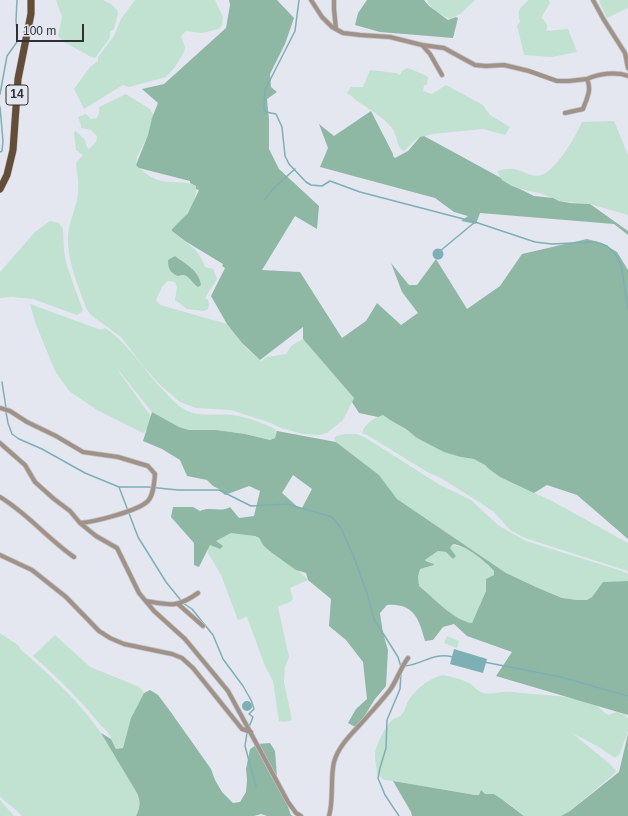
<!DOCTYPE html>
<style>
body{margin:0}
#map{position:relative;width:628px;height:816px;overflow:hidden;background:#e4e7f0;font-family:Helvetica,sans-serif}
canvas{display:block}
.scale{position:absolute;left:16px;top:24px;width:68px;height:18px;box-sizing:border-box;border:2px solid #2f3033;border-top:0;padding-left:5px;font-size:12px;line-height:14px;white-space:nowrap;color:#2f3033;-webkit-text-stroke:3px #e4e7f0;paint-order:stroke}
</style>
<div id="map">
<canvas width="628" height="816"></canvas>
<div class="scale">100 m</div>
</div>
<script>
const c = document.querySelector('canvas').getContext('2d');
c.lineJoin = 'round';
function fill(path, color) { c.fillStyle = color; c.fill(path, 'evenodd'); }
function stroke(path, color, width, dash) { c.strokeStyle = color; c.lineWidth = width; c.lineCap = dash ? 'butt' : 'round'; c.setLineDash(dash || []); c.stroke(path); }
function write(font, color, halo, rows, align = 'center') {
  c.font = font + ' Helvetica,sans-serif'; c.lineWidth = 3.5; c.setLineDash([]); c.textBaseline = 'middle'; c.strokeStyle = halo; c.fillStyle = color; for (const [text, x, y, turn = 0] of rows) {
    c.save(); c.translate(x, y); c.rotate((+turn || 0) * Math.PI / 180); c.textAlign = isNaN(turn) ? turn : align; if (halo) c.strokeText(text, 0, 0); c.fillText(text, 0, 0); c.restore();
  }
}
fill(new Path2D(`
 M56 0H103L111 4 117 10 118 14 114 29 110 32V35L109 39 95 58 91 57 64 42 58 36 62 17Z
 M135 0H215L223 17 222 25 219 29 202 33 186 31 181 36 185 47 184 52 175 67 166 77 129 87 123 85 84 109 74 89 90 67 98 61V57L114 36 121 19Z
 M427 0H475L460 14 450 19C442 15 429 9 427 0Z
 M529 0H549L550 3 541 18C546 22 549 25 546 31L568 29 577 52 552 57 524 55 518 29 517 26 520 22C517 9 519 9 529 0Z
 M600 0H628V8L607 18 599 1Z
 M407 68C411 69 423 74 428 77L427 85H424L423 91 432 94 446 85 483 105 490 115 510 127 505 135 483 129 432 134 418 138 412 143 404 151C396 148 398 135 392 128 382 116 369 109 357 101 354 99 351 95 347 93L351 87H363L370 70 396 73 400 75 402 71Z
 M126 94 150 109 153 115 148 135 137 157 136 165C143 171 149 177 158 180 170 184 184 180 196 186 197 205 185 217 172 229V231C185 243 200 249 205 267L213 269 217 279 205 298 208 300 209 305 208 309 204 311 187 309 175 300 177 287 175 282 168 281 162 287 156 300 160 305 227 324 246 348 261 361 267 357 286 354 292 345 303 339 354 398 343 420 327 433 319 435 303 434 281 428 271 423 231 410 196 408 180 402 160 385 144 367 121 337 95 318 90 314 86 308C78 285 67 261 68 236 69 224 74 212 77 200 80 189 77 174 76 163L83 155 76 150 74 132 76 131 85 140 87 147 89 149 96 142 97 136 91 130 81 128V125L78 117 86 114 91 119 97 118 99 113V107ZM175 256 181 261 198 287 188 276 182 275Z
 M614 121 628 155V215L590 204 559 201 540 193 529 191 512 186 502 180 497 171C502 170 508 168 513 169 521 170 528 175 536 176 553 177 576 136 582 122Z
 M50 221 59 223 63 229 64 252 67 266 83 311 77 315 33 299 12 297 0 298V272L35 232Z
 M30 304 101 330 105 328C129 344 144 370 163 390 170 397 176 405 184 409 199 418 216 413 232 415 247 417 260 422 273 428L277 431 275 438 270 440 245 434 216 430H189L179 427 152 412 119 371V372L155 422 143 433 97 410 69 391 55 371 35 322Z
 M383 415 390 420 406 429 417 438 461 457 474 459 481 462 500 477 552 501 628 543V571L525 538 510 530 494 512 476 500 439 477 429 473 367 435 362 433C364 424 375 417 383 415Z
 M346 434H357L366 438 440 485 471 500 499 526 526 541 622 571 628 574V581L603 582 592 597 587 600H577L562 598 538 588 506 573 397 499 379 475 336 442 334 438 336 436Z
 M231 533C239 534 249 534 256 537 261 539 266 548 271 552 283 562 298 568 308 580L290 588 293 599C288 605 284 603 278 607L289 657 285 667 284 682 292 720 285 722 279 721 273 681 265 666 247 617 238 620 221 575 208 553V547L210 545 221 549 216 541Z
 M452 545C466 545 485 561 494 571V575L486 579V591L472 623C454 621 433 597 419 586L418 577 420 569 434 565V564L425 560 438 551 446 552 453 558 456 556 450 548Z
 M0 633 19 646 20 649C49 674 79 701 101 733 114 752 125 773 137 793 141 802 140 808 136 816H22L16 810 0 797Z
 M55 635 90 667 137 686 141 689 144 693 131 718 123 748 116 749 109 734 104 728 102 727C82 701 58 678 33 656Z
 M447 636 459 641 457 648 444 643Z
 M443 675C452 677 461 679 469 683 475 686 477 692 484 693 494 695 502 691 512 692 535 695 573 695 594 704 599 707 603 712 608 715L617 712 625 715 628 719V732L619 755 615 758 599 747 572 733 611 765 616 771 614 774 570 811 561 816H524L511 805 494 794H485L481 791 479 795H475L393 781 384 780 377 774C377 768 375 762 375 756 375 746 385 727 392 720 395 717 400 718 402 714 405 711 406 706 407 703 414 690 429 678 443 675Z
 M0 800 14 816H0Z`), '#c1e1d1');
fill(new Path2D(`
 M229 0H277L294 18 285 44 270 74 271 87 277 92 267 99 269 120V149L279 169 319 206 317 229 295 216 262 270 300 272 342 338 366 321 377 303 401 325 418 313 402 292 391 263 409 285H417L436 259 467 309 500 286 522 254 587 239 602 243 617 252 628 270V539L577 495 547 485 534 493 500 477 489 469 485 465 474 459 461 457 444 452 417 438 406 429 390 420 383 415 378 417 359 413 352 402 354 398 303 339V327L260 360 242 343 227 324 211 296 225 268 222 266 223 264 185 241 172 231V229L188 213 199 190 196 189V186L190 183V181L139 168 136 165 148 135 152 118 158 103 142 89 164 84 226 28 230 5Z
 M367 0H424L429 6 448 20 456 17 458 18 453 38 380 32 355 25 358 13Z
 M371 111 393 154V156L395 158 408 151 420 137 424 136 501 178 502 180 512 186 520 189 534 196 553 198 559 201 570 203 590 204 628 231V235L614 224 480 213 476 224 461 221 468 216 454 212 435 198 320 167 328 148 319 124 334 136Z
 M175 256C185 264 199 270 201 285L198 287C190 282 189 272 178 276 170 273 168 268 168 260Z
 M152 412 179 427 189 430H216L245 434 270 440 275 438 277 431 336 442 379 475 397 499 506 573 538 588 562 598 577 600H587L592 597 603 582 628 581V715L496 676 512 652 467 636 454 624 443 627 433 640 425 641C419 619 414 603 387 605L380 613 383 633 388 650 386 686 375 699 357 728 348 723 356 709 367 699 363 662 346 640 329 626 331 599 308 580 306 573 296 570 272 553 264 546 259 538 255 536 231 533 216 541 223 546 220 549 210 545 199 567 194 565V543L171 517 173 507H193L200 511C210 506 221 513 230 507L239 518 254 516 260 491 249 486 225 495 219 489 213 486 207 480 187 476 180 460 162 449 143 441ZM293 475 312 489 302 508H299L282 493ZM454 544C468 547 485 561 494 571V575L486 579V591L472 623C454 621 433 597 419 586L418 577 420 569 434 565V564L426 561 425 560 438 551 446 552 453 559 456 556 450 548 452 545Z
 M150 690 158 695 170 711 211 769 215 780 222 792 233 803 240 802 246 792 247 780 246 769 250 749 258 744 270 743 275 751 277 777 291 815 293 816H267L261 814 254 816H136C140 808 141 802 137 793L101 733 111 739 116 749 123 748 131 718 144 693Z
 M628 734V816H561L570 811 619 772Z
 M393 781 475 795H479L481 790 485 794H494L503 800 524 816H412L411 812Z`), '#8eb7a4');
fill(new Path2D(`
 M432.5 254a5.5 5.5 0 1 1 11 0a5.5 5.5 0 1 1-11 0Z
 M454 649 487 659 483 673 450 664Z
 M242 706a5 5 0 1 1 10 0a5 5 0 1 1-10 0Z`), '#7eafb5');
stroke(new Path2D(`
 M299 0 295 31 265 90 264 109 266 112 276 114 282 127 285 156 289 164 306 182 311 185 322 186 330 181 360 192 475 222 535 242 552 244 595 242 607 246 615 254 621 264 628 309
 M0 94 7 56 17 42V30L16 21 17 0
 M0 107 3 141 2 151 0 152
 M264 200 276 186 295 169
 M440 251 475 222
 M2 382 6 408
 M6 412 8 423 12 434 19 439 42 449 85 473 119 487H148L178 490H219L251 506 287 504 332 517 341 528 353 555 367 593 374 619 398 657 401 667
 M119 487 138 537 166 582 183 603 192 609 213 635 223 659 243 686 251 700 254 709 249 714 253 717 249 727
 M484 662 561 677 628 696
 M405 666C424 664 432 652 453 657
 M247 733 245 746 256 787
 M399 816 385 795 378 778 380 768 386 748 387 720 400 689 401 673`), '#7eafb5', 1.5);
const minor = new Path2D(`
 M311 0 322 17 332 27 343 33 360 35 390 37 422 45 444 48 475 65 486 66 504 65 529 71 557 81H569L587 79C592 90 587 98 583 109L565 113
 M334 0V9L336 29
 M593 0 604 20 625 53 628 68
 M422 45 430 54 442 75
 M587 79C598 74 616 71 628 76
 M0 408 10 411 27 422 56 436 83 452 118 457 148 466 155 474C154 483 154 494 148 501 138 511 94 522 80 523
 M0 443 25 465 35 482 54 499 70 511 80 523 96 536 117 548 139 593 154 611 185 639 228 691 288 802 296 813 301 816
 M0 497C27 513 48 539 74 557
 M0 555 32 570 66 597 99 631 110 638 124 644 172 654 182 658 193 668 242 729 251 732
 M146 601C170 605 177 608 198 593
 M178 604 203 626
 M329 816C334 799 330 779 334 762 339 744 355 731 366 718 374 709 383 699 390 690 397 680 401 667 408 658`);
const primary = new Path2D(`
 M0 189 7 175 13 150 18 79 31 14V0`);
stroke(minor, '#c0c2ca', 5.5);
stroke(primary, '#c0c2ca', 8);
stroke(minor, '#a09286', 4);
stroke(primary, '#644d38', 7);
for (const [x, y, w] of [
 [17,95,22]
]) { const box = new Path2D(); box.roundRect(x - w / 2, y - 10, w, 20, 3); c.fillStyle = '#e4e7f0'; c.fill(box); stroke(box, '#2f3033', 1); }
write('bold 12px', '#2f3033', null, [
 ["14",17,95]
]);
</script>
